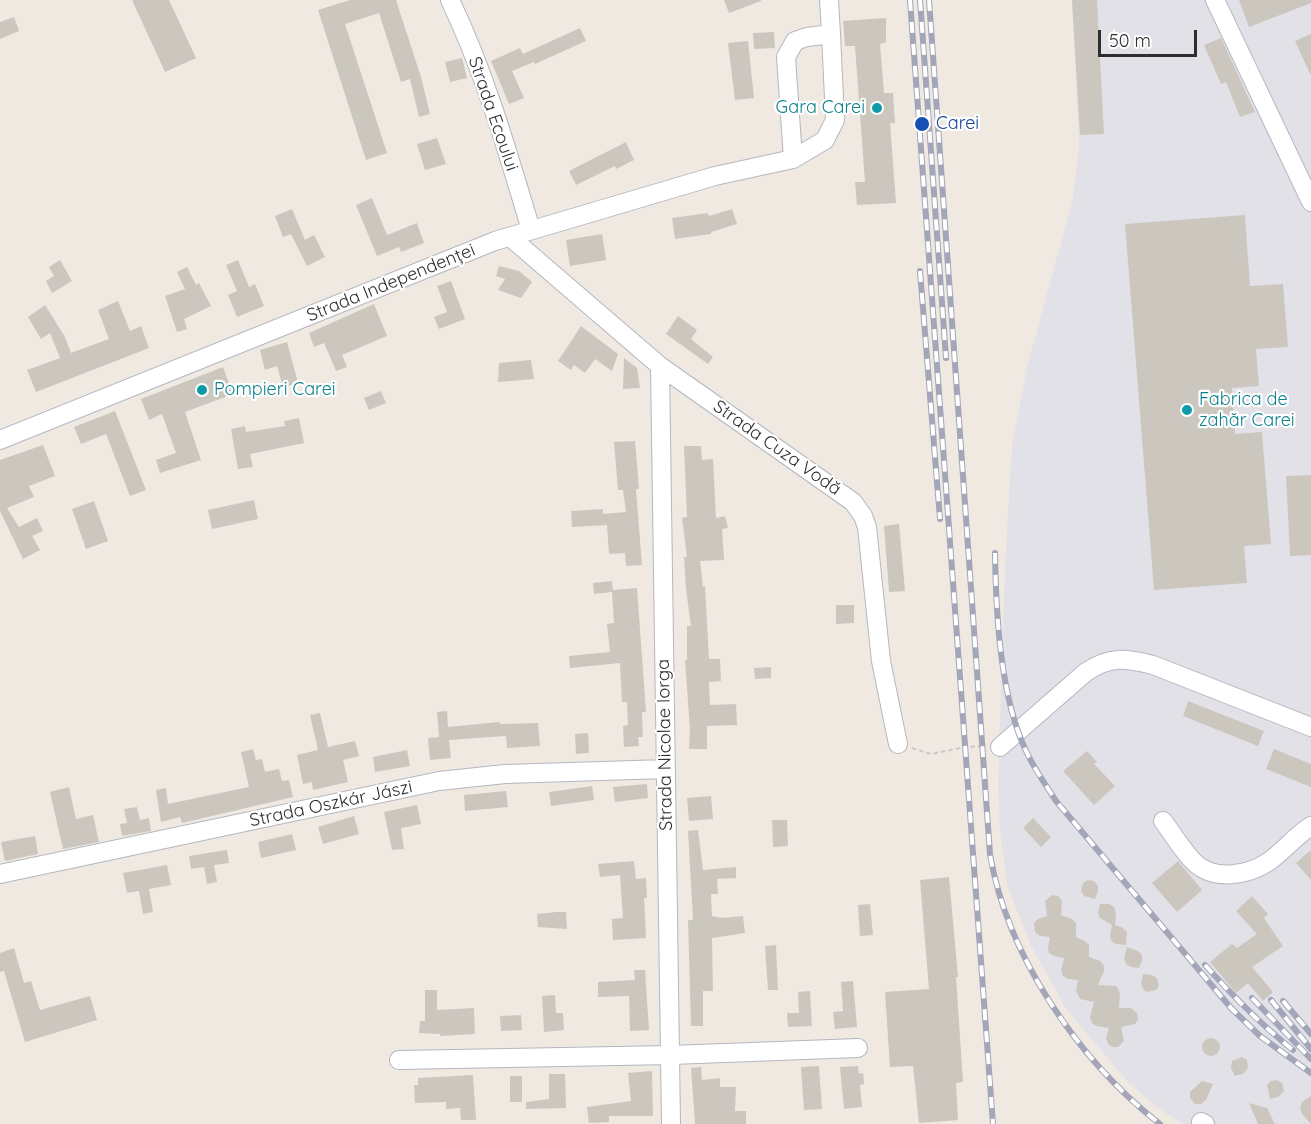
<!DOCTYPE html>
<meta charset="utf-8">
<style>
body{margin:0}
#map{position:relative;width:1311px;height:1124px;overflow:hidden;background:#efe9e1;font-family:Quicksand,sans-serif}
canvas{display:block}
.scale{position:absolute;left:1098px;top:30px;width:99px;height:27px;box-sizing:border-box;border:3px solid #2e2e2e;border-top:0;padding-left:8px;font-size:18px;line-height:21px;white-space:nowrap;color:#2e2e2e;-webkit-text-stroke:4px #fff;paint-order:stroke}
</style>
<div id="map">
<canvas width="1311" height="1124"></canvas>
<div class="scale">50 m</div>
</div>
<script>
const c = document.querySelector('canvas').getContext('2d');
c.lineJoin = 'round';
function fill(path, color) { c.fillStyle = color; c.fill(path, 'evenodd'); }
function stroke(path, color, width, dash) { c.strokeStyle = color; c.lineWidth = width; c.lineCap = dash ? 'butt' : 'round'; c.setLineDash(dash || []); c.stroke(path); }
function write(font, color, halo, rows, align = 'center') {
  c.font = font + ' Quicksand,sans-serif'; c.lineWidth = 4.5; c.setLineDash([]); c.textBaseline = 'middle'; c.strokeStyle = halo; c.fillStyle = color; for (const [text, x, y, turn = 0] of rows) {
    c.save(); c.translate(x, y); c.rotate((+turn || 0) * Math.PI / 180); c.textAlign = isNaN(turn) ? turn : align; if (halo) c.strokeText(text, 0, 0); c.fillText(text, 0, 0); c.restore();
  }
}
fill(new Path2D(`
 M1072 0H1311V1124H1183L1158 1108 1128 1082 1067 1010 1031 946 1007 885 1000 832 998 783 1005 568 1012 445 1027 367 1073 199 1079 146Z`), '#e3e1e8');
fill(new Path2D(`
 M132 0H169L196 58 165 72Z
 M350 0H396L421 77 430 114 419 117 410 79 401 82 379 13 345 24 387 153 366 160 318 10Z
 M724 0H761V1L729 13Z
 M1072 0H1097L1104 134 1080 135Z
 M1239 0H1311V3L1249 27Z
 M14 17 19 31 0 39V22Z
 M886 18V42L880 44 884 93H893L895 123H890L896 203 857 205 855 182H865L855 46H845L843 21Z
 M580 28 586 41 535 64 534 62 512 71 524 98 509 104 491 61 520 48 523 54Z
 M774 32 775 48 754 49 753 33Z
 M1311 34V76L1295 41Z
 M1221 38 1255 112 1240 117 1226 82 1221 84 1204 45Z
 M748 41 754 98 735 100 728 43Z
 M462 58 467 78 450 82 445 62Z
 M437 138 446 164 425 170 417 144Z
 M626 142 634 160 616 169 615 166 576 185 569 171Z
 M372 198 387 235 417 223 424 243 401 252 399 247 377 256 356 205Z
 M292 209 305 240 314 235 325 257 307 266 291 234 283 237 275 216Z
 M732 209 737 224 711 232V234L675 239 672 218 708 213 709 216Z
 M1245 215 1250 286 1283 284 1288 347 1256 349 1259 386 1232 388 1235 434 1262 432 1271 544 1244 546 1247 583 1154 590 1125 224Z
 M602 234 606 260 570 266 566 240Z
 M60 260 72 281 52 293 46 281 54 276 49 267Z
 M238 260 249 287 255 284 264 306 237 317 228 295 237 291 226 265Z
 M499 266 519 271 532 282 521 298 498 290 505 279 496 276Z
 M187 267 196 285 199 283 211 306 184 319 187 329 177 332 165 296 185 289 177 272Z
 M451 281 465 319 439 329 434 317 447 312 437 286Z
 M118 301 130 331 141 326 149 348 36 392 27 370 60 358 50 333 41 339 28 317 45 305 65 337 71 353 109 339 98 310Z
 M374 304 387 336 342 355 347 367 336 371 324 343 314 347 309 333Z
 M678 316 697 330 691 339 713 357 708 364 666 334Z
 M581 326 618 354 612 371 595 359 585 373 574 365 571 370 558 361Z
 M287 342 298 383 283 387 277 366 265 370 260 350Z
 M624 358 637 368 640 388 623 389Z
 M531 360 534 379 498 382 499 363Z
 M223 367 233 394 185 412 201 460 160 473 156 460 176 453 162 414 149 420 141 399Z
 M381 391 386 403 369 410 364 398Z
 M115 411 146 490 130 496 106 434 81 444 74 427Z
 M299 418 304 443 250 454 253 467 238 469 231 429 245 426 246 432 285 426 284 421Z
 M635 441 639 489H636L642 565 626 566 625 553 609 554 607 525 572 527 571 511 603 509V514L626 512 623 490H618L614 442Z
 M43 445 55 476 29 486 34 497 7 508 19 527 37 518 43 531 32 536 40 550 23 559 0 511 7 508 0 511V460Z
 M684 446H701L702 460 713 459 716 518 725 516 728 528 722 529 724 560 700 561 703 587 705 586 709 659H720L721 681 709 682 710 705 736 704 737 725 707 726V749H689L690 729 685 660H687V626H691L686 589 684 557H687L682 518 687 517Z
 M1311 475V555L1290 556 1286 476Z
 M254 500 258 519 212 529 208 510Z
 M94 501 108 541 86 549 72 509Z
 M899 524 905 591 889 592 884 526Z
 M612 581 613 590 637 588 646 712H642L643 737H638L639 746 624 747 623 726 628 725 627 702H622L620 663 570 668 569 656 610 652 607 624 614 623 612 592 594 594 593 583Z
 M836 605H854V623L836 624Z
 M771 667V678L755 679 754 668Z
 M1188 701 1264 731 1258 746 1183 716Z
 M447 711 448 727 500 722V724L538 723 540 746 507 748 506 736 449 740 451 758 430 760 428 738 439 737 437 712Z
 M320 713 328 747 355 741 359 756 343 760 348 782 313 790 312 782 303 784 297 755 318 750 310 715Z
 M588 733 589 753 576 754 575 734Z
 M253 749 256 760 262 759 265 772 279 769 282 781 289 780 293 797 182 823 180 817 161 822 156 790 166 788 168 804 249 787 241 752Z
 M1274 749 1311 764V787L1266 769Z
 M407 750 410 766 375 772 373 757Z
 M1087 751 1097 762 1094 764 1115 786 1094 805 1063 771Z
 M647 784 648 798 615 802 613 787Z
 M592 786 594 800 551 806 549 792Z
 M69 787 76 819 93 815 99 842 63 849 50 792Z
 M506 791 508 807 465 811 464 795Z
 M711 796 713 819 689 821 687 798Z
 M417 805 421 824 401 828 404 849 392 850 384 812Z
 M137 807 140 820 149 818 151 831 122 836 120 824 127 823 124 809Z
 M354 816 359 834 323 844 318 827Z
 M1033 818 1051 837 1041 847 1023 828Z
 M772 820H787L788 846 773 847Z
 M698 830 703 870 736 867V878L717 879 718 894H711L712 916 722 918 743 916 745 933 712 938 713 991H703V1026H691L688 920H693L688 831Z
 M292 834 296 850 261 858 258 842Z
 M35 836 38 854 5 861 1 842Z
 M227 850 229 863 214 865 217 882 207 884 204 867 191 869 189 856Z
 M1311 850V880L1296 863Z
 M634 861 636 879 646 878 647 898H644L646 938 613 940 612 919 623 918 620 875 600 877 598 864Z
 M1178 861 1202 890 1177 912 1152 883Z
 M167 865 171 885 149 889 153 912 143 914 139 891 127 893 123 873Z
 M949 877 958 977H956L963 1082 956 1083 958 1120 919 1123 913 1066 890 1067 885 992 929 989 920 880Z
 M1088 880 1094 881 1098 886V891L1095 899 1084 896 1081 891 1083 883Z
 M1052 895 1058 896 1062 901 1061 915 1072 919 1076 923V937L1085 941 1089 945V957L1100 961 1104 966V971L1098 985 1116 986 1120 993 1119 1008H1131L1137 1013 1138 1019 1135 1024 1121 1027 1124 1041 1118 1047H1112L1108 1044 1106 1038 1109 1028 1096 1026 1092 1023 1090 1017 1094 1002 1080 999 1076 991 1078 980 1068 979 1063 976 1061 970 1064 958 1054 956 1049 953 1048 947 1050 937 1040 936 1035 932 1034 923 1038 919 1047 916 1045 901Z
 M1252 896 1268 914 1264 918 1283 946 1252 967 1273 992 1263 1001 1248 983 1236 993 1210 962 1232 944 1237 948 1257 934 1236 911Z
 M870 904 873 935 860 936 858 905Z
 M1100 904H1109L1114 907 1116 913 1115 925 1123 928 1127 932 1126 945 1116 944 1111 941 1110 935 1112 925 1100 918 1098 913Z
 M556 912H566L567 929 538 927 537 914Z
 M776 945 778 990H768L765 946Z
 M1127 947 1138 951 1142 955V961L1139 968 1131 967 1126 964 1124 958Z
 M14 948 24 983 31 981 40 1010 90 996 97 1020 25 1042 4 971 0 972V953Z
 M634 970H645L649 1030 630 1031 629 996 598 997V982L635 980Z
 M1143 974 1152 975 1157 978 1159 986 1156 990 1147 992 1143 989 1141 983Z
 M853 981 857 1027 835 1029 833 1012 843 1011 841 982Z
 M425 990H437V1010L474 1008 475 1034 440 1036V1034L419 1033 420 1021H425Z
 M810 991 812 1026 788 1027 787 1013H799L798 992Z
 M555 995 556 1013H563L564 1030 544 1032 542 996Z
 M521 1015 522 1030 501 1031 500 1016Z
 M1202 1047a9 9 0 1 1 18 0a9 9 0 1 1-18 0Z
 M1242 1057 1247 1060 1248 1068 1243 1074 1235 1076 1231 1068 1232 1061Z
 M819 1066 822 1109 804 1110 801 1067Z
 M858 1066 859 1074 863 1073 864 1084 860 1085 862 1107 844 1109 840 1067Z
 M701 1067 702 1080 720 1078V1087H736L735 1111H746V1124H695L691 1068Z
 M652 1071 653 1116H609V1122L589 1123 587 1107 631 1101 628 1073Z
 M549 1074H565L566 1108 526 1109V1102L549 1099Z
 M473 1075 476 1120H461L460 1108 446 1109V1102L415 1103 414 1085H418V1078Z
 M510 1076H522V1102H510Z
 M1277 1080 1282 1083 1284 1091 1278 1097 1270 1099 1267 1085 1271 1081Z
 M1202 1081 1213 1084 1206 1100 1201 1104H1195L1190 1098V1092Z
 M1311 1096V1124L1302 1114 1300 1108 1302 1102Z
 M1249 1103 1267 1108 1275 1124H1258Z`), '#cbc7bf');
const minor = new Path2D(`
 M450 0C485 73 508 153 531 230
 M829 0 831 34
 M1215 0 1311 202
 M510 237 660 366 853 502 863 516 867 527 881 661 898 744
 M660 366 671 1124
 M0 440 495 241 715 176 793 159 825 140 835 120 831 34 807 37 795 41 786 57 793 159
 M1000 747 1086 672C1110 656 1125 658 1153 665L1311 727
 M1163 821C1173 834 1182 850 1194 862 1213 881 1247 876 1268 862 1283 852 1295 836 1311 826
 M0 874 439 781 505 774 666 769
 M399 1060 671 1055 858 1048
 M1201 1122 1205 1124`);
stroke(minor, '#b4b7c1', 20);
stroke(new Path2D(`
 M912 748 931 754 965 747 986 746`), '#c9c9c9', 2, [4.5, 3]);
stroke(minor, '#fff', 18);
const rail = new Path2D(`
 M910 0 993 1124
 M920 0 946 358
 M929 0 990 854C1007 956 1079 1061 1160 1124
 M920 271 940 519
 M995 553C996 614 1000 698 1027 753 1035 770 1046 785 1056 801L1231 1008 1260 1036 1311 1073
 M1205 965C1233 996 1260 1024 1293 1050
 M1252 998 1311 1059
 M1271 1000 1311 1049
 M1283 1001 1311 1034`);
stroke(rail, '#a3a6b8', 6);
stroke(rail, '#fff', 4, [11]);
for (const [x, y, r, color] of [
 [877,108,6,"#0f9aa8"],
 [922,124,8,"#1a4fb4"],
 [202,390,6,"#0f9aa8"],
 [1187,410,6,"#0f9aa8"]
]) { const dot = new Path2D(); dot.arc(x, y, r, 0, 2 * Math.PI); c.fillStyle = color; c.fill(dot); stroke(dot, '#fff', 2); }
write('18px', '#0d838f', '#fff', [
 ["Gara Carei",865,108,"right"],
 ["Pompieri Carei",214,390],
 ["Fabrica de",1199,400],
 ["zahăr Carei",1199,421]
], 'left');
write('18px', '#2e2e2e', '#fff', [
 ["Strada Ecoului",493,114,71],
 ["Strada Independenței",391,283,-22],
 ["Strada Cuza Vodă",777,448,35],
 ["Strada Nicolae Iorga",665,745,-91],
 ["Strada Oszkár Jászi",331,804,-12]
]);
write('18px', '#164399', '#fff', [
 ["Carei",936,124]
], 'left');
</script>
